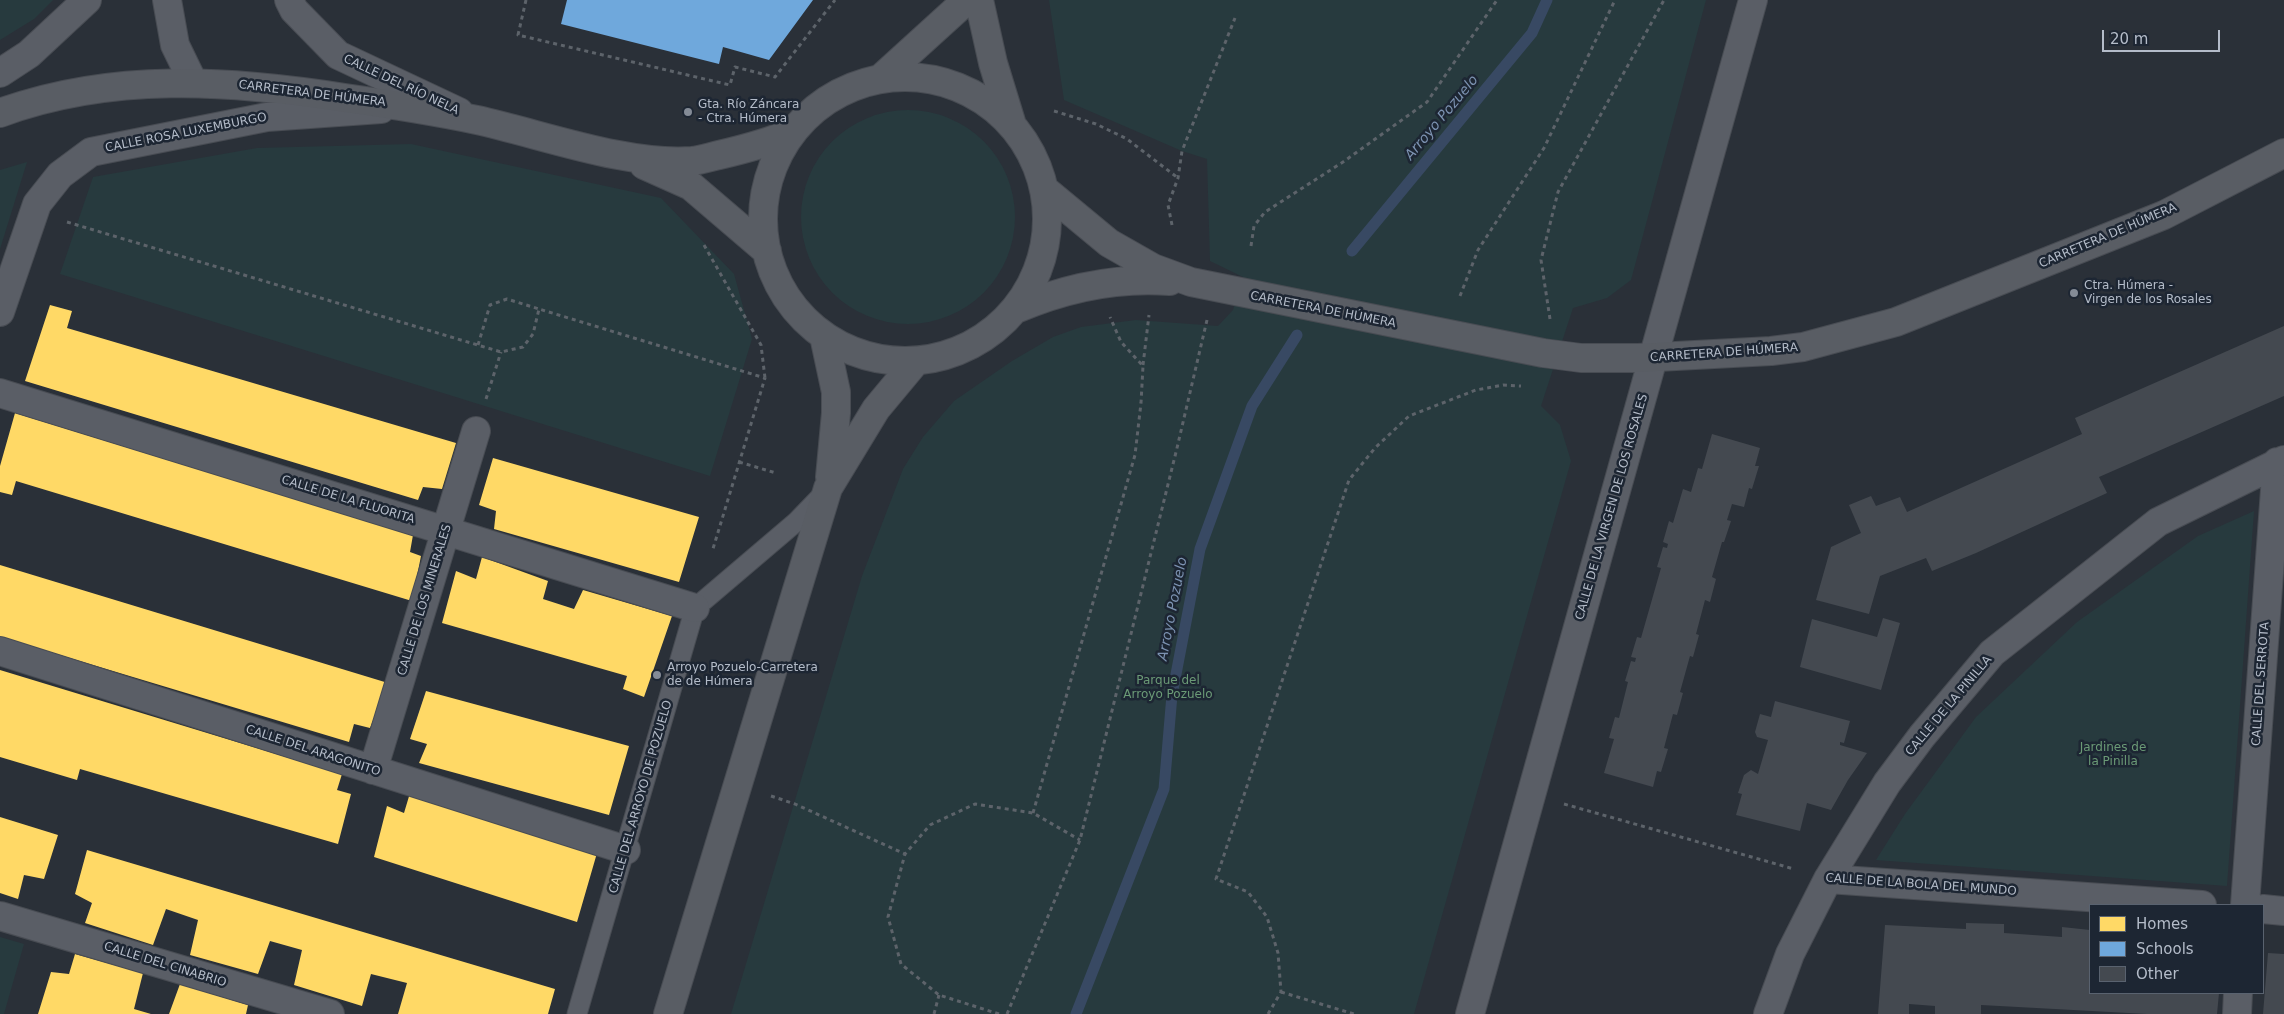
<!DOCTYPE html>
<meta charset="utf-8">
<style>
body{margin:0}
#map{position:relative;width:2284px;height:1014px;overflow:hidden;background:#2a3038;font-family:"DejaVu Sans",sans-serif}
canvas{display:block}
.legend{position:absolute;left:2089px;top:904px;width:175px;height:90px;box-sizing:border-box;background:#1d2633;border:1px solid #59626f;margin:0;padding:6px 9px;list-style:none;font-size:15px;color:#b4bcc9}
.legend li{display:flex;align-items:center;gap:10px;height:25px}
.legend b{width:25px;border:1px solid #59626f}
.scale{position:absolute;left:2102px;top:30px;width:118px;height:22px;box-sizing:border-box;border:2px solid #b4bcc9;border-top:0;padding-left:6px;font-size:15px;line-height:18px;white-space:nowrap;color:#b4bcc9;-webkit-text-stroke:4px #1d2633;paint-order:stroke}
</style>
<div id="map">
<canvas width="2284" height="1014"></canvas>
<ul class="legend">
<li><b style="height:14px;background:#ffd966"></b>Homes</li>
<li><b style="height:14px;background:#6fa8dc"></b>Schools</li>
<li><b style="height:14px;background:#444950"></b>Other</li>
</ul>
<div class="scale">20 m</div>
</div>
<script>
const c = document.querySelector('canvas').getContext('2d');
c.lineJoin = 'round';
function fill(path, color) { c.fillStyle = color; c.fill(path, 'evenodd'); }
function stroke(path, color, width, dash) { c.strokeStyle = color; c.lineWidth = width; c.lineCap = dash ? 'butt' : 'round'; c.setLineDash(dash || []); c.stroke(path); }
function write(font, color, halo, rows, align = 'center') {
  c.font = font + ' "DejaVu Sans",sans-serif'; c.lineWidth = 5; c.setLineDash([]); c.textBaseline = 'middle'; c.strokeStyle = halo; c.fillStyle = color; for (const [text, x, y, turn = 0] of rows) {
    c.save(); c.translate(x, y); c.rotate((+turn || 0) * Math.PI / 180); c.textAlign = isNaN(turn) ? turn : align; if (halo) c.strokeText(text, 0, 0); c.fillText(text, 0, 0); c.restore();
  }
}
fill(new Path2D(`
 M0 0H53L34 19 0 40Z
 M1049 0H1706L1631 280 1607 298 1573 308 1541 406 1560 425 1571 461 1414 1014H731L862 576 903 469 923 437 954 401 1012 361 1053 337 1081 327 1136 320 1218 326 1233 310 1243 277 1210 261 1207 159 1182 151 1064 100Z
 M801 217a107 107 0 1 1 214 0a107 107 0 1 1-214 0Z
 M411 144 661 198 734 274 752 339 710 476 60 274 93 177 257 148Z
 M27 162 0 249V170Z
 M2254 511 2227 886 1876 860 1905 814 1976 717 2077 622 2198 536Z
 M0 937 24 944 4 1014H0Z`), '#273a3e');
fill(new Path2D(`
 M50 305 72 311 67 328 456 443 442 489 423 487 418 500 25 381Z
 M15 413 413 535 410 552 421 556 412 601 16 481 12 495 0 492V466Z
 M493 458 699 517 679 582 494 529 496 511 479 505Z
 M482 557 548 581 543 599 574 609 583 590 672 616 644 697 623 689 627 676 442 623 456 571 476 579Z
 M0 565 388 683 370 728 354 724 349 742 0 637Z
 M0 670 342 774 337 790 351 794 338 844 80 769 77 780 0 757Z
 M426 691 629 746 609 815 419 763 427 744 410 739Z
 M410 793 597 853 577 922 374 857 387 806 404 813Z
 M0 817 58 835 44 879 24 875 18 899 0 893Z
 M87 850 555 989 548 1014H398L407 983 371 974 362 1006 294 985 302 950 270 941 258 974 190 955 198 920 166 909 153 945 85 923 92 903 75 894Z
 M75 954 143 973 134 1009 151 1014H38L51 972 69 974Z
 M180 984 248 1005 246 1014H169Z`), '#ffd966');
fill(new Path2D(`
 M567 0H813L769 60 723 47 719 64 561 24Z`), '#6fa8dc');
stroke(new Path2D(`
 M1352 251 1532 33 1547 0
 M1076 1014 1164 789 1172 695 1200 549 1252 406 1297 335`), '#384963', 11);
fill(new Path2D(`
 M2284 326V396L2099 477 2107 493 1976 553 1932 571 1926 558 1880 576 1869 614 1816 600 1831 547 1861 533 1849 505 1871 496 1876 506 1900 497 1907 512 2082 434 2075 418Z
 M1712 434 1760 448 1755 466H1759L1752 489 1749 488 1744 507 1732 504 1727 520 1731 521 1724 542H1722L1712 577 1716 579 1710 602 1705 600 1696 634 1699 635 1693 657 1690 656 1680 692 1683 693 1677 715 1673 714 1664 748 1668 749 1661 772 1657 771 1653 787 1604 773 1614 739 1609 738 1615 717 1619 718 1628 682 1625 681 1631 661 1635 662 1636 658 1631 657 1637 637 1641 638 1661 568 1657 567 1663 547 1667 548 1668 544 1663 542 1669 521 1673 523 1683 489 1691 492 1698 468 1702 469Z
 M1883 618 1900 623 1881 690 1800 667 1812 619 1877 637Z
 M1775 701 1850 721 1844 743 1840 742V745L1867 753 1848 780 1831 810 1807 803 1800 831 1736 815 1742 794 1738 793 1744 775 1751 770 1758 774 1768 740 1757 737 1755 732 1760 714 1771 717Z
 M1966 923 2004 924V933L2062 937V927L2090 930V993H2219L2217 1014H2147L1981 1005V1014H1935V1006L1909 1004V1014H1878L1885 925 1966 929Z
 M2268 953 2284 954V1014H2263Z`), '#444950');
const service = new Path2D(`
 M577 1014 695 608 796 522 824 493`);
const pedestrian = new Path2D(`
 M0 393 695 608
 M0 651 626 850
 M373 770 476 431
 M0 916 330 1014`);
const minor = new Path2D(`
 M167 0 175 45 193 82
 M289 0 294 10 338 55 459 112
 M0 73 29 54 87 0
 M0 312 37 204 60 175 91 152 267 117 381 109
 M1828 879 2202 905
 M2245 905 2277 462
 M2263 909 2284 911
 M1470 1014 1753 0
 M1768 1014 1790 954 1828 879 1887 783 1922 736 1992 653 2158 522 2284 460
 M2237 1014 2238 993`);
const secondary = new Path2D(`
 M979 0 993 63 1012 125
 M763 219a142 142 0 1 1 284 0a142 142 0 1 1-284 0Z
 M880 79 967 0
 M0 113C112 72 229 80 345 98 389 104 433 111 477 120 541 134 627 166 692 161 701 160 710 157 719 155 745 149 769 143 793 132
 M644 165 691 186 767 251
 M1045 190 1109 243 1153 268 1191 282 1543 353 1581 358H1638L1771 351 1803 347 1896 322 2164 215 2284 153
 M1016 309C1065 288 1117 277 1170 281
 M824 336 836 392V413L830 477
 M668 1014 828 488 876 409 916 361`);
stroke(service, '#484c53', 21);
stroke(pedestrian, '#484c53', 30);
stroke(minor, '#484c53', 30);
stroke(secondary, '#484c53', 30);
stroke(new Path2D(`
 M526 0 518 35 730 85 735 67 775 77 835 0
 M1054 111 1096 124 1127 139 1178 178
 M67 222 501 352 523 347 533 334 539 309 765 378 712 552
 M1172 225 1168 205 1178 178 1182 151 1235 18
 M704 245 761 345 765 378
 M1251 246 1254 226 1265 212 1343 162 1427 102 1497 0
 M1460 296 1478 250 1544 148 1615 0
 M1550 319 1541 260 1558 192 1664 0
 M478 345 490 305 507 299 539 309
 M1143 365 1149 315
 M486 399 501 352
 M739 462 776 473
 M771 796 795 804 905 854
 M1564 804 1794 869
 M1033 813 1135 455 1141 403 1143 366 1121 342 1110 317
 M1281 992 1354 1014
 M934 1014 939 995
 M999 1014 939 995 901 964 888 917 905 854 930 825 975 804 1033 813 1080 840
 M1007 1014 1080 840 1177 448 1207 320
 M1268 1014 1281 992 1278 953 1267 917 1248 892 1216 879 1349 480 1375 448 1409 416 1476 390 1503 385 1521 386`), '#5d636a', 3, [4, 4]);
stroke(service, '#5a5e66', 19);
stroke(pedestrian, '#5a5e66', 28);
stroke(minor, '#5a5e66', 28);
stroke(secondary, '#595d64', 28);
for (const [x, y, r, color] of [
 [688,112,5,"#848b96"],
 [2074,293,5,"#848b96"],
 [657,675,5,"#848b96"]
]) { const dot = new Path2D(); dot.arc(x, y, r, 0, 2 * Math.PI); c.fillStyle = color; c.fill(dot); stroke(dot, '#1d2633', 2); }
write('12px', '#b4bcc9', '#1d2633', [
 ["CALLE DEL RÍO NELA",401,85,25],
 ["CARRETERA DE HÚMERA",312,94,7],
 ["CALLE ROSA LUXEMBURGO",186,133,-11],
 ["CARRETERA DE HÚMERA",2108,236,-23],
 ["CARRETERA DE HÚMERA",1323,310,11],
 ["CARRETERA DE HÚMERA",1724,353,-4],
 ["CALLE DE LA FLUORITA",348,500,17],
 ["CALLE DE LA VIRGEN DE LOS ROSALES",1612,507,-74],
 ["CALLE DE LOS MINERALES",425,600,-73],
 ["CALLE DEL SERROTA",2261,684,-86],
 ["CALLE DE LA PINILLA",1949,706,-50],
 ["CALLE DEL ARAGONITO",313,751,18],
 ["CALLE DEL ARROYO DE POZUELO",641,797,-74],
 ["CALLE DE LA BOLA DEL MUNDO",1921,885,4],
 ["CALLE DEL CINABRIO",165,965,17]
]);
write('12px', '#b4bcc9', '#1d2633', [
 ["Gta. Río Záncara",698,105],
 ["- Ctra. Húmera",698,119],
 ["Ctra. Húmera -",2084,286],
 ["Virgen de los Rosales",2084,300],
 ["Arroyo Pozuelo-Carretera",667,668],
 ["de de Húmera",667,682]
], 'left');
write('12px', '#6b9a76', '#1d2633', [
 ["Parque del",1168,681],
 ["Arroyo Pozuelo",1168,695],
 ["Jardines de",2113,748],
 ["la Pinilla",2113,762]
]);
write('italic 14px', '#7c92b1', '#1d2633', [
 ["Arroyo Pozuelo",1442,118,-50],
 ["Arroyo Pozuelo",1173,609,-79]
]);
</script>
